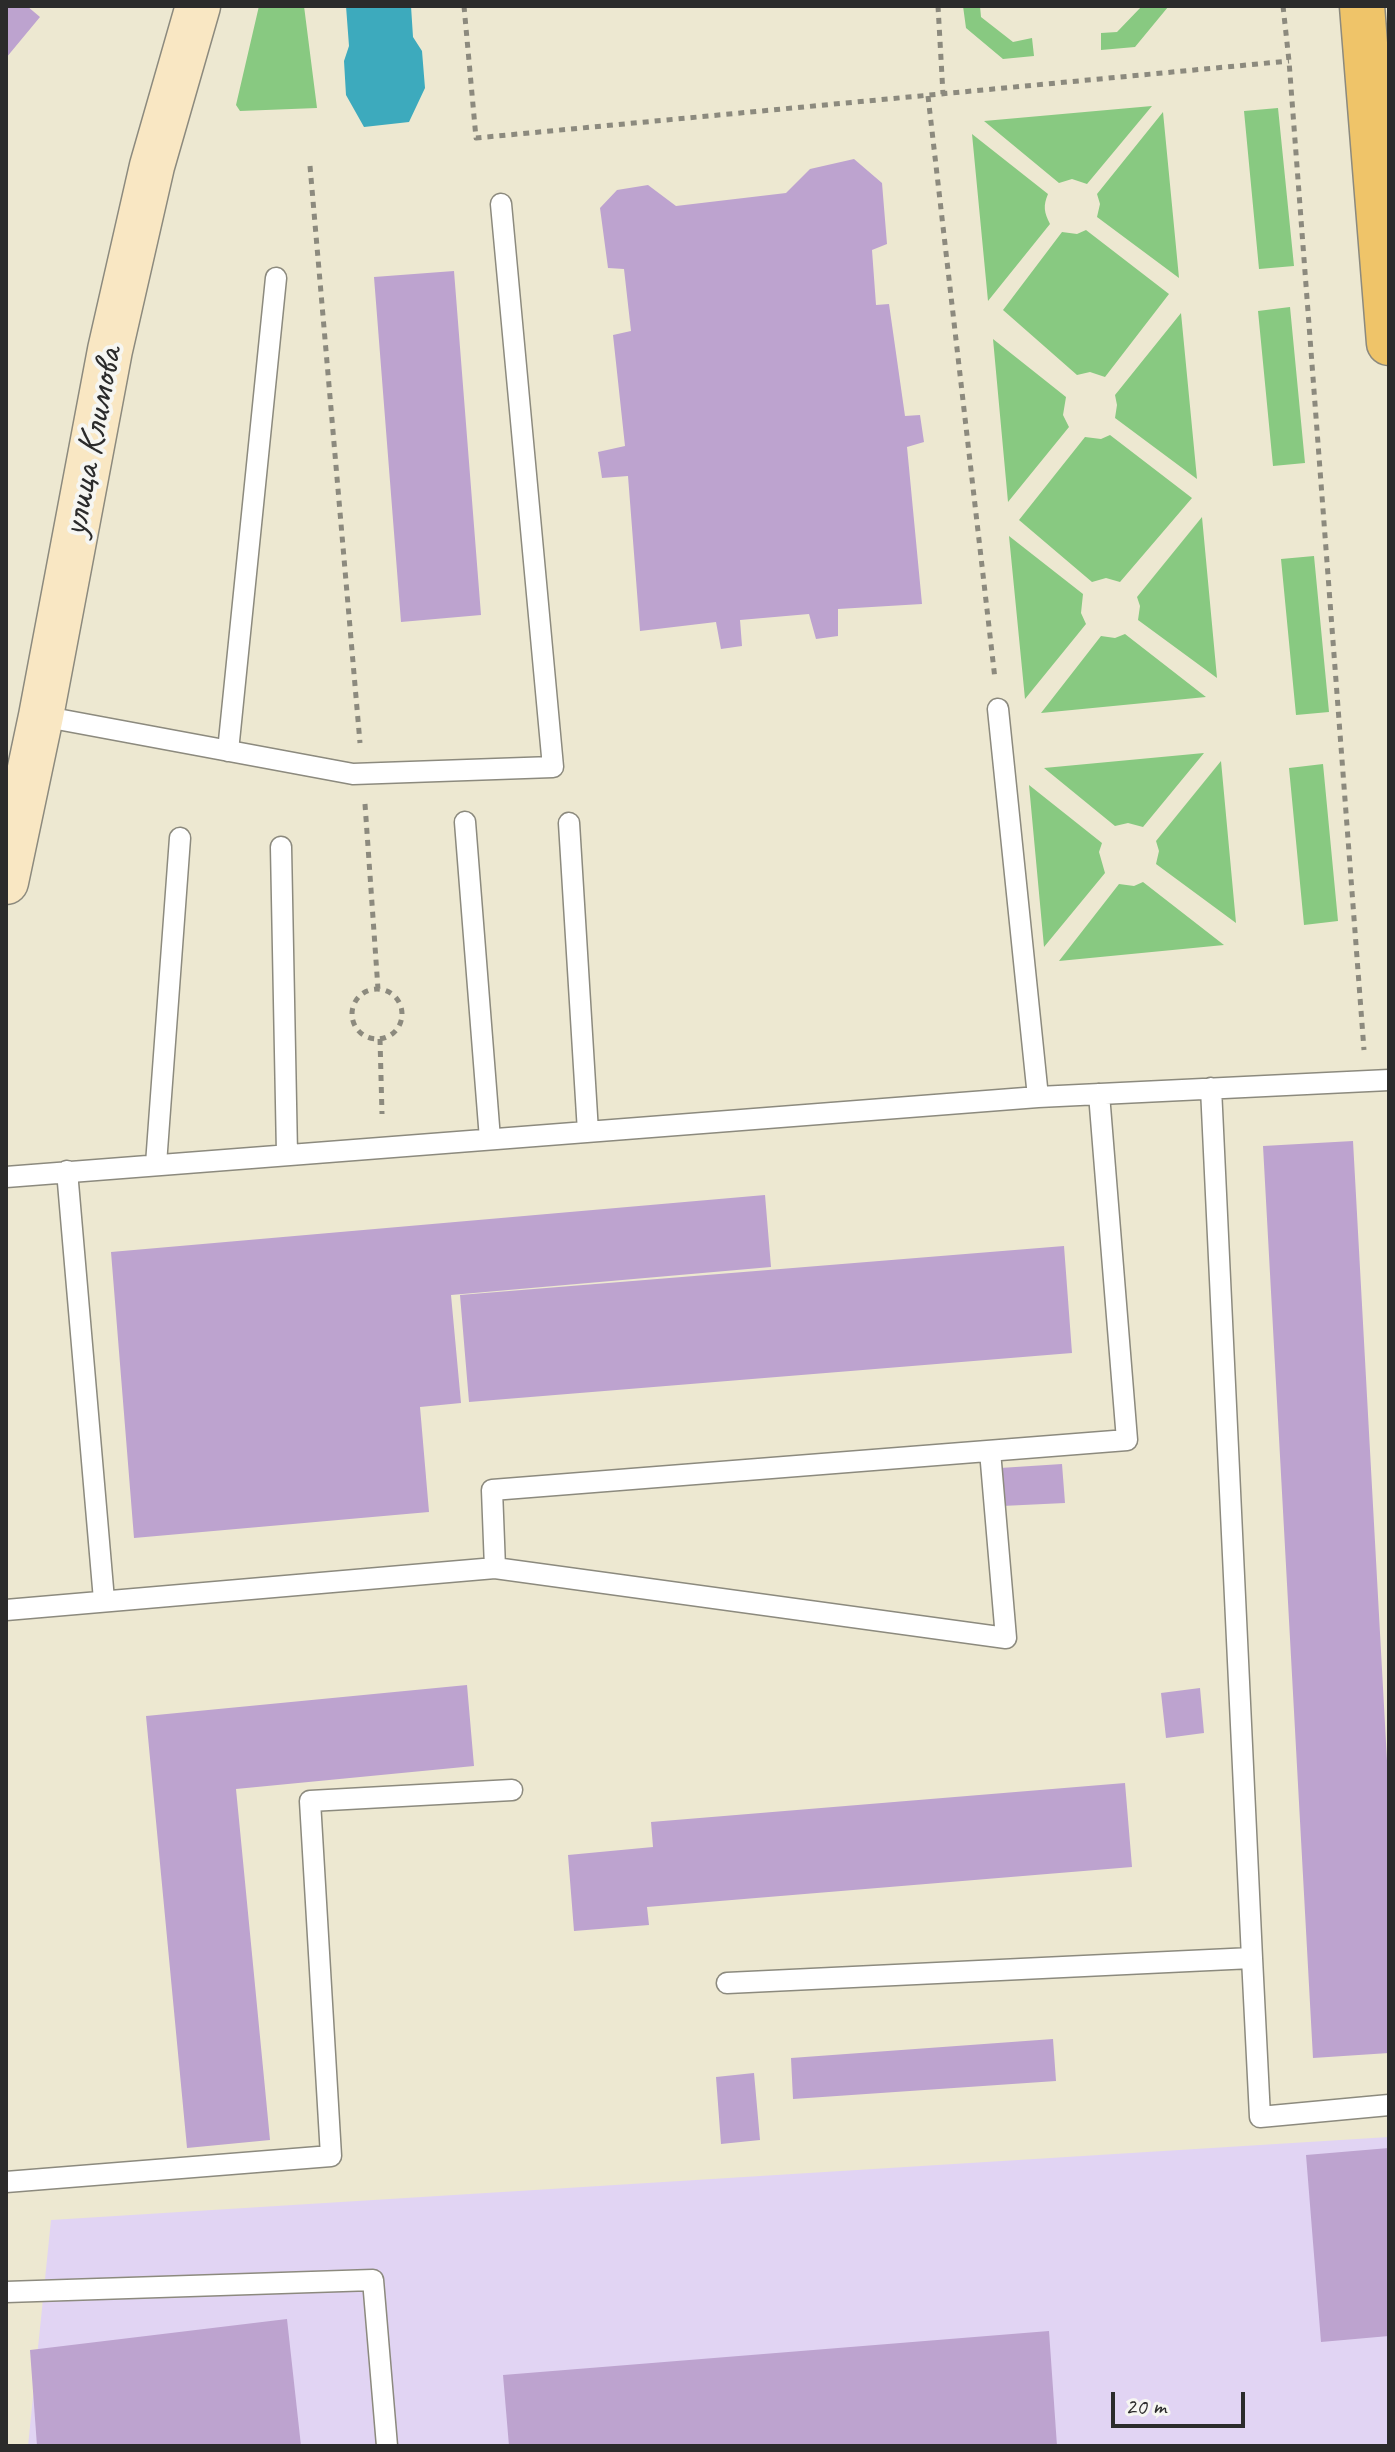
<!DOCTYPE html>
<meta charset="utf-8">
<style>
body{margin:0}
#map{position:relative;width:1395px;height:2452px;overflow:hidden;background:#ede8d1;font-family:Caveat,sans-serif}
canvas{display:block}
.frame{position:absolute;inset:0;border:8px solid #2b2b2b;pointer-events:none}
.scale{position:absolute;left:1111px;top:2392px;width:134px;height:36px;box-sizing:border-box;border:4px solid #2b2b2b;border-top:0;padding-left:10px;font-size:24px;line-height:28px;white-space:nowrap;color:#2b2b2b;-webkit-text-stroke:6px #f6f6f2;paint-order:stroke}
</style>
<div id="map">
<canvas width="1395" height="2452"></canvas>
<div class="frame"></div>
<div class="scale">20 m</div>
</div>
<script>
const c = document.querySelector('canvas').getContext('2d');
c.lineJoin = 'round';
function fill(path, color) { c.fillStyle = color; c.fill(path, 'evenodd'); }
function stroke(path, color, width, dash) { c.strokeStyle = color; c.lineWidth = width; c.lineCap = dash ? 'butt' : 'round'; c.setLineDash(dash || []); c.stroke(path); }
function write(font, color, halo, rows, align = 'center') {
  c.font = font + ' Caveat,sans-serif'; c.lineWidth = 8; c.setLineDash([]); c.textBaseline = 'middle'; c.strokeStyle = halo; c.fillStyle = color; for (const [text, x, y, turn = 0] of rows) {
    c.save(); c.translate(x, y); c.rotate((+turn || 0) * Math.PI / 180); c.textAlign = isNaN(turn) ? turn : align; if (halo) c.strokeText(text, 0, 0); c.fillText(text, 0, 0); c.restore();
  }
}
fill(new Path2D(`
 M1389 2137V2446H28L51 2220Z`), '#e1d4f3');
fill(new Path2D(`
 M259 6H304L317 108 240 111 236 105Z
 M963 6H980L981 17 1013 42 1032 38 1034 56 1003 59 966 28Z
 M1142 6 1168 7 1135 47 1101 50V33L1117 32Z
 M1152 106 1087 184 1072 179 1059 183 984 121Z
 M1278 108 1294 266 1259 269 1244 111Z
 M1163 112 1179 278 1097 217 1100 204 1097 194Z
 M972 134 1048 194C1043 206 1044 212 1050 224L988 301Z
 M1086 230 1169 294 1105 377 1090 372 1077 375 1003 310 1062 232 1077 234Z
 M1290 307 1305 463 1273 466 1258 311Z
 M1181 313 1197 479 1115 418 1117 405 1115 395Z
 M993 339 1066 397 1063 415 1069 427 1008 502Z
 M1110 435 1192 498 1120 582 1106 578 1092 582 1019 520 1085 437 1101 439Z
 M1202 517 1217 678 1138 620 1140 606 1137 597Z
 M1009 536 1083 594 1081 613 1086 624 1025 699Z
 M1314 556 1329 712 1296 715 1281 559Z
 M1125 634 1206 697 1041 713 1101 636 1115 638Z
 M1204 753 1143 827 1128 823 1115 826 1044 768Z
 M1221 761 1236 923 1156 864 1159 851 1156 841Z
 M1323 764 1338 921 1304 925 1289 768Z
 M1029 785 1102 843 1099 852 1105 873 1044 947Z
 M1143 882 1224 945 1059 961 1119 884 1134 886Z`), '#88c981');
fill(new Path2D(`
 M346 6H411L413 37 422 51 425 88 409 122 364 127 346 95 344 61 349 46Z`), '#3daabd');
fill(new Path2D(`
 M6 6H27L40 17 6 58Z
 M854 159 882 183 887 244 872 250 876 305 889 304 905 416 920 415 924 442 907 447 922 604 838 609V636L816 639 809 614 740 620 742 646 721 649 716 622 640 631 628 476 602 478 598 452 625 446 613 335 631 331 624 269 608 268 600 208 617 190 648 185 676 206 786 193 810 169Z
 M454 271 481 615 401 622 374 277Z
 M1353 1141 1389 1797V2053L1313 2058 1263 1146Z
 M765 1195 771 1267 451 1295 461 1403 420 1407 429 1512 134 1538 111 1252Z
 M1064 1246 1072 1353 469 1402 460 1295Z
 M1062 1464 1065 1503 1002 1506 1000 1468Z
 M467 1685 474 1766 236 1789 270 2140 187 2148 146 1716Z
 M1200 1688 1204 1733 1166 1738 1161 1693Z
 M1125 1783 1132 1867 647 1907 649 1925 574 1931 568 1855 653 1847 651 1822Z
 M1053 2039 1056 2081 793 2099 791 2058Z
 M754 2073 760 2140 721 2144 716 2077Z
 M1389 2148V2336L1321 2342 1306 2155Z
 M287 2319 301 2446H37L30 2350Z
 M1049 2331 1057 2446H509L503 2375Z`), '#bda3cf');
const lane = new Path2D(`
 M998 709 1038 1097 1389 1080
 M41 716 353 774 553 767 501 204
 M228 751 276 278
 M465 822 490 1139
 M569 823 588 1132
 M281 847 287 1154
 M1211 1088 1252 1958
 M156 1164 180 838
 M67 1171 104 1600
 M6 1177 1038 1097
 M495 1568 492 1490 1127 1440 1099 1094
 M6 1610 495 1568 1006 1638 990 1451
 M727 1983 1252 1958 1260 2117 1389 2105
 M6 2182 331 2156 310 1801 512 1790
 M6 2292 373 2280 387 2446`);
const secondary = new Path2D(`
 M6 882 41 716 110 350 152 166 198 6`);
const primary = new Path2D(`
 M1362 6 1389 343`);
stroke(lane, '#8c8a7e', 23);
stroke(secondary, '#8c8a7e', 47);
stroke(primary, '#8c8a7e', 47);
stroke(new Path2D(`
 M464 6 476 138 1289 61
 M938 6 943 94
 M1283 6 1289 61 1364 1050
 M928 96 995 679
 M310 166 360 743
 M365 804 378 989
 M352 1014a25 25 0 1 1 50 0a25 25 0 1 1-50 0Z
 M380 1039 382 1114`), '#8c8a7e', 5, [6, 6]);
stroke(lane, '#fff', 20);
stroke(secondary, '#f9e7c3', 44);
stroke(primary, '#efc469', 44);
write('38px', '#2b2b2b', '#f6f6f2', [
 ["улица Климова",93,442,-79]
]);
</script>
